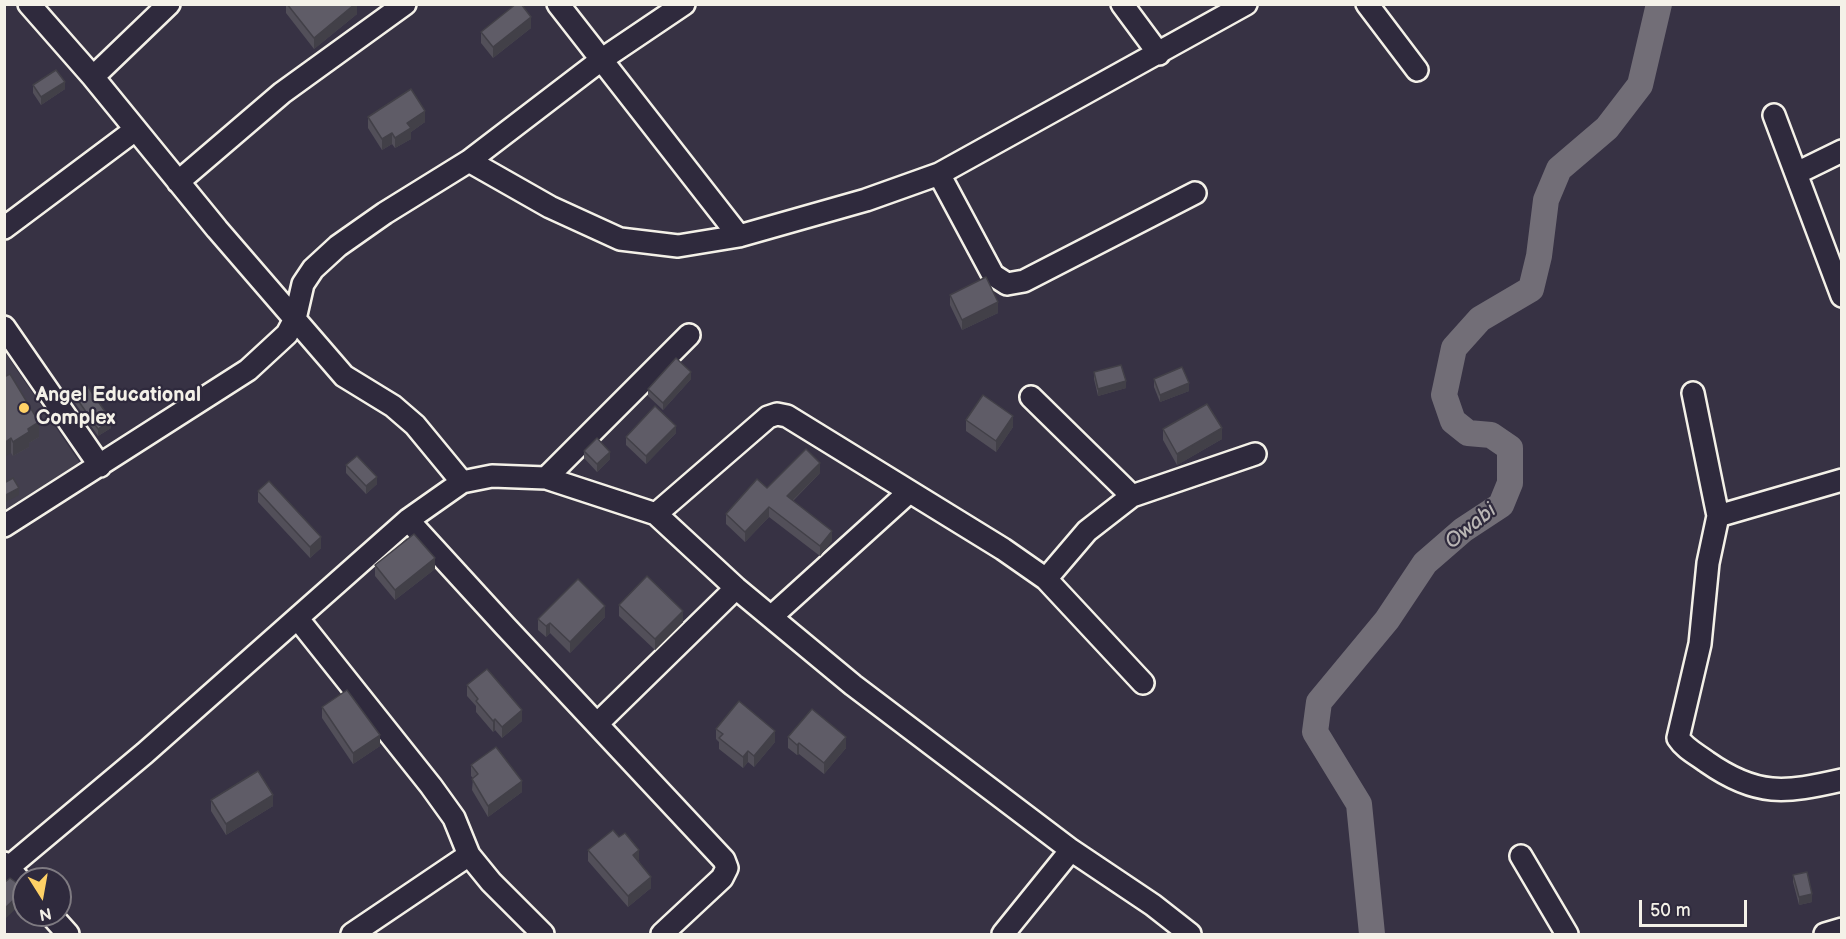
<!DOCTYPE html>
<style>
body{margin:0}
#map{position:relative;width:1846px;height:939px;overflow:hidden;background:#373244;font-family:"Balsamiq Sans",sans-serif}
canvas{display:block}
.frame{position:absolute;inset:0;border:6px solid #f4f1e8;pointer-events:none}
.north{position:absolute;left:12px;top:867px;width:60px;height:60px;box-sizing:border-box;background:#2f2a3d;border:2px solid #7e7a81;border-radius:50%;rotate:169deg;font-size:16px;font-weight:700;line-height:24px;text-align:center;color:#f4f1e8}
.north::after{content:'';display:block;margin:auto;width:21px;height:27px;background:#ffd166;clip-path:polygon(50% 0,100% 100%,50% 72%,0 100%)}
.scale{position:absolute;left:1639px;top:900px;width:108px;height:27px;box-sizing:border-box;border:3px solid #f4f1e8;border-top:0;padding-left:8px;font-size:18px;line-height:21px;white-space:nowrap;color:#f4f1e8;-webkit-text-stroke:4px #2f2a3d;paint-order:stroke}
</style>
<div id="map">
<canvas width="1846" height="939"></canvas>
<div class="frame"></div>
<div class="north">N</div>
<div class="scale">50 m</div>
</div>
<script>
const c = document.querySelector('canvas').getContext('2d');
c.lineJoin = 'round';
function fill(path, color) { c.fillStyle = color; c.fill(path, 'evenodd'); }
function stroke(path, color, width, dash) { c.strokeStyle = color; c.lineWidth = width; c.lineCap = dash ? 'butt' : 'round'; c.setLineDash(dash || []); c.stroke(path); }
function write(font, color, halo, rows, align = 'center') {
  c.font = font + ' "Balsamiq Sans",sans-serif'; c.lineWidth = 4.5; c.setLineDash([]); c.textBaseline = 'middle'; c.strokeStyle = halo; c.fillStyle = color; for (const [text, x, y, turn = 0] of rows) {
    c.save(); c.translate(x, y); c.rotate((+turn || 0) * Math.PI / 180); c.textAlign = isNaN(turn) ? turn : align; if (halo) c.strokeText(text, 0, 0); c.fillText(text, 0, 0); c.restore();
  }
}
fill(new Path2D(`
 M4 351 82 466 5 511H4Z`), '#433f4e');
stroke(new Path2D(`
 M1372 934 1359 804 1315 732 1319 702 1387 620 1425 563 1463 530 1501 505 1510 483V448L1491 435 1468 433 1453 421 1444 395 1454 348 1480 319 1531 289 1539 256 1546 200 1559 169 1607 128 1640 85 1659 4`), '#726e77', 26);
const minor = new Path2D(`
 M29 4 93 77
 M169 4 93 77 217 229 344 376 393 406 415 425 462 482
 M558 4 739 236
 M1122 4 1159 54
 M1367 4 1417 70
 M1774 115 1842 296
 M469 161 550 207 620 239 678 246 739 236 866 200 939 174 1246 4
 M1797 173 1842 151
 M939 174 993 275 1007 284 1024 281 1195 193
 M178 182 282 93 405 4
 M4 228 135 130
 M4 327 100 466
 M1693 393 1718 516 1708 563 1700 644 1678 738C1685 749 1698 755 1707 762 1757 797 1785 793 1842 780
 M1031 397 1132 496
 M546 478 689 335
 M656 514 768 417 777 414 787 416 1003 549 1046 579 1143 683
 M1718 516 1842 480
 M408 520 505 626 724 860 727 868 722 878 662 934
 M4 526 248 370 287 334 295 319 303 284 313 269 338 246 385 213 469 161 601 60 684 4
 M1046 579 1087 531 1132 496 1255 454
 M771 617 908 493
 M298 619 431 786 454 818 469 855 491 882 543 934
 M598 723 736 588
 M1521 856 1567 934
 M4 863 24 885
 M9 867 145 753 408 520 462 482 492 476 546 478 656 514 736 588 853 685 1071 850 1153 905 1190 934
 M51 915 68 934
 M352 934 469 855
 M1003 934 1071 850
 M1825 934 1842 929`);
stroke(minor, '#f4f1e8', 26);
stroke(minor, '#2f2a3d', 21);
fill(new Path2D(`
 M286 4H357V14L314 49 286 13Z
 M531 28 493 58 481 43V32Z
 M33 85 65 89 41 105 33 93Z
 M368 117 425 122 411 132V139L395 148 392 144 382 150 368 128Z
 M950 295 998 313 962 330 950 305Z
 M1094 372 1126 388 1098 396 1094 379Z
 M4 377 39 437 29 443V447L13 456 11 453Z
 M691 379 663 410 648 396V389Z
 M1154 379 1189 391 1160 402 1154 387Z
 M75 396 111 428 98 436 75 403Z
 M966 420 1013 427 996 452 966 431Z
 M1163 429 1222 439 1177 465 1163 440Z
 M676 433 646 464 626 445V437Z
 M584 451 610 459 597 472 584 458Z
 M346 465 377 484 366 494 346 473Z
 M820 473 793 501 832 541 820 556 769 517 745 542 726 524V514L767 488Z
 M258 491 321 548 310 558 258 502Z
 M375 565 435 569 395 600 375 576Z
 M619 605 683 622 655 650 619 616Z
 M605 617 570 653 550 633 546 637 538 630V619Z
 M467 685 522 721 502 738 495 730 493 732 476 712V706L467 696Z
 M322 707 380 746 353 764 322 718Z
 M716 729 775 742 754 767 748 762 743 768 719 749V742L716 739Z
 M788 737 846 748 824 774 799 754 797 755 788 748Z
 M471 765 522 792 488 817 472 790 473 778 471 776Z
 M211 800 273 806 226 835 211 811Z
 M588 850 639 861 651 888 628 907 588 861Z
 M1793 875 1812 902 1799 905 1793 882Z`), '#524f59');
fill(new Path2D(`
 M355 4H357V14L314 49V38Z
 M531 17V28L493 58V47Z
 M65 82V89L41 105V97Z
 M425 111V122L411 132V139L395 148V138L407 123Z
 M392 133V144L382 150V139Z
 M998 302V313L962 330V320Z
 M691 372V379L663 410V403Z
 M1126 381V388L1098 396V389Z
 M1189 383V391L1160 402V395Z
 M1013 416V427L996 452V441Z
 M111 420V428L98 436V429Z
 M39 422V437L29 443V447L13 456V442L28 429Z
 M676 426V433L646 464V456Z
 M1222 428V439L1177 465V454Z
 M11 438V453L4 457V443Z
 M610 452V459L597 472V464Z
 M820 463V473L787 506V496Z
 M377 477V484L366 494V486Z
 M19 488V495L4 503V496Z
 M769 507V517L745 542V532Z
 M832 531V541L820 556V546Z
 M321 537V548L310 558V547Z
 M435 558V569L395 600V590Z
 M605 606V617L570 653V642Z
 M683 611V622L655 650V639Z
 M550 623V633L546 637V626Z
 M522 710V721L502 738V727Z
 M495 719V730L493 732V721Z
 M775 731V742L754 767V756Z
 M380 735V746L353 764V753Z
 M846 737V748L824 774V763Z
 M799 743V754L797 755V745Z
 M748 751V762L743 768V757Z
 M522 781V792L488 817V806Z
 M273 795V806L226 835V824Z
 M639 850V861L633 855Z
 M651 877V888L628 907V896Z
 M24 890V901L4 920V909Z
 M1812 894V902L1799 905V897Z`), '#424048');
const building = new Path2D(`
 M287 4H355L314 38Z
 M516 4H521L531 17 493 47 481 32Z
 M56 70 65 82 41 97 33 85Z
 M411 89 425 111 407 123 411 128 395 138 392 133 382 139 368 117Z
 M986 277 998 302 962 320 950 295Z
 M676 358 691 372 663 403 648 389Z
 M1121 365 1126 381 1098 389 1094 372Z
 M1182 367 1189 383 1160 395 1154 379Z
 M10 374 39 422 28 429 29 432 13 442 11 438 4 443V377Z
 M88 387 111 420 98 429 75 396Z
 M983 395 1013 416 996 441 966 420Z
 M1207 404 1222 428 1177 454 1163 429Z
 M655 406 676 426 646 456 626 437Z
 M597 438 610 452 597 464 584 451Z
 M806 449 820 463 787 496 832 531 820 546 769 507 745 532 726 514 757 479 767 488Z
 M357 456 377 477 366 486 346 465Z
 M13 478 19 488 4 496V483Z
 M269 481 321 537 310 547 258 491Z
 M414 534 435 558 395 590 375 565Z
 M647 576 683 611 655 639 619 605Z
 M578 579 605 606 570 642 550 623 546 626 538 619Z
 M487 669 522 710 502 727 495 719 493 721 476 701 478 699 467 685Z
 M347 690 380 735 353 753 322 707Z
 M739 701 775 731 754 756 748 751 743 757 719 738 723 734 716 729Z
 M812 709 846 737 824 763 799 743 797 745 788 737Z
 M496 747 522 781 488 806 472 779 478 774 471 765Z
 M258 771 273 795 226 824 211 800Z
 M613 830 619 837 625 833 639 850 633 855 651 877 628 896 588 850Z
 M1807 872 1812 894 1799 897 1793 875Z
 M10 878 24 888V890L4 909V883Z`);
fill(building, '#5f5c67');
stroke(building, '#424048', 1.5);
for (const [x, y, r, color] of [
 [24,408,6,"#ffd166"]
]) { const dot = new Path2D(); dot.arc(x, y, r, 0, 2 * Math.PI); c.fillStyle = color; c.fill(dot); stroke(dot, '#2f2a3d', 2); }
write('bold 20px', '#f4f1e8', '#2f2a3d', [
 ["Angel Educational",36,396],
 ["Complex",36,419]
], 'left');
write('italic 21px', '#bab6b5', '#2f2a3d', [
 ["Owabi",1471,527,-39]
]);
</script>
